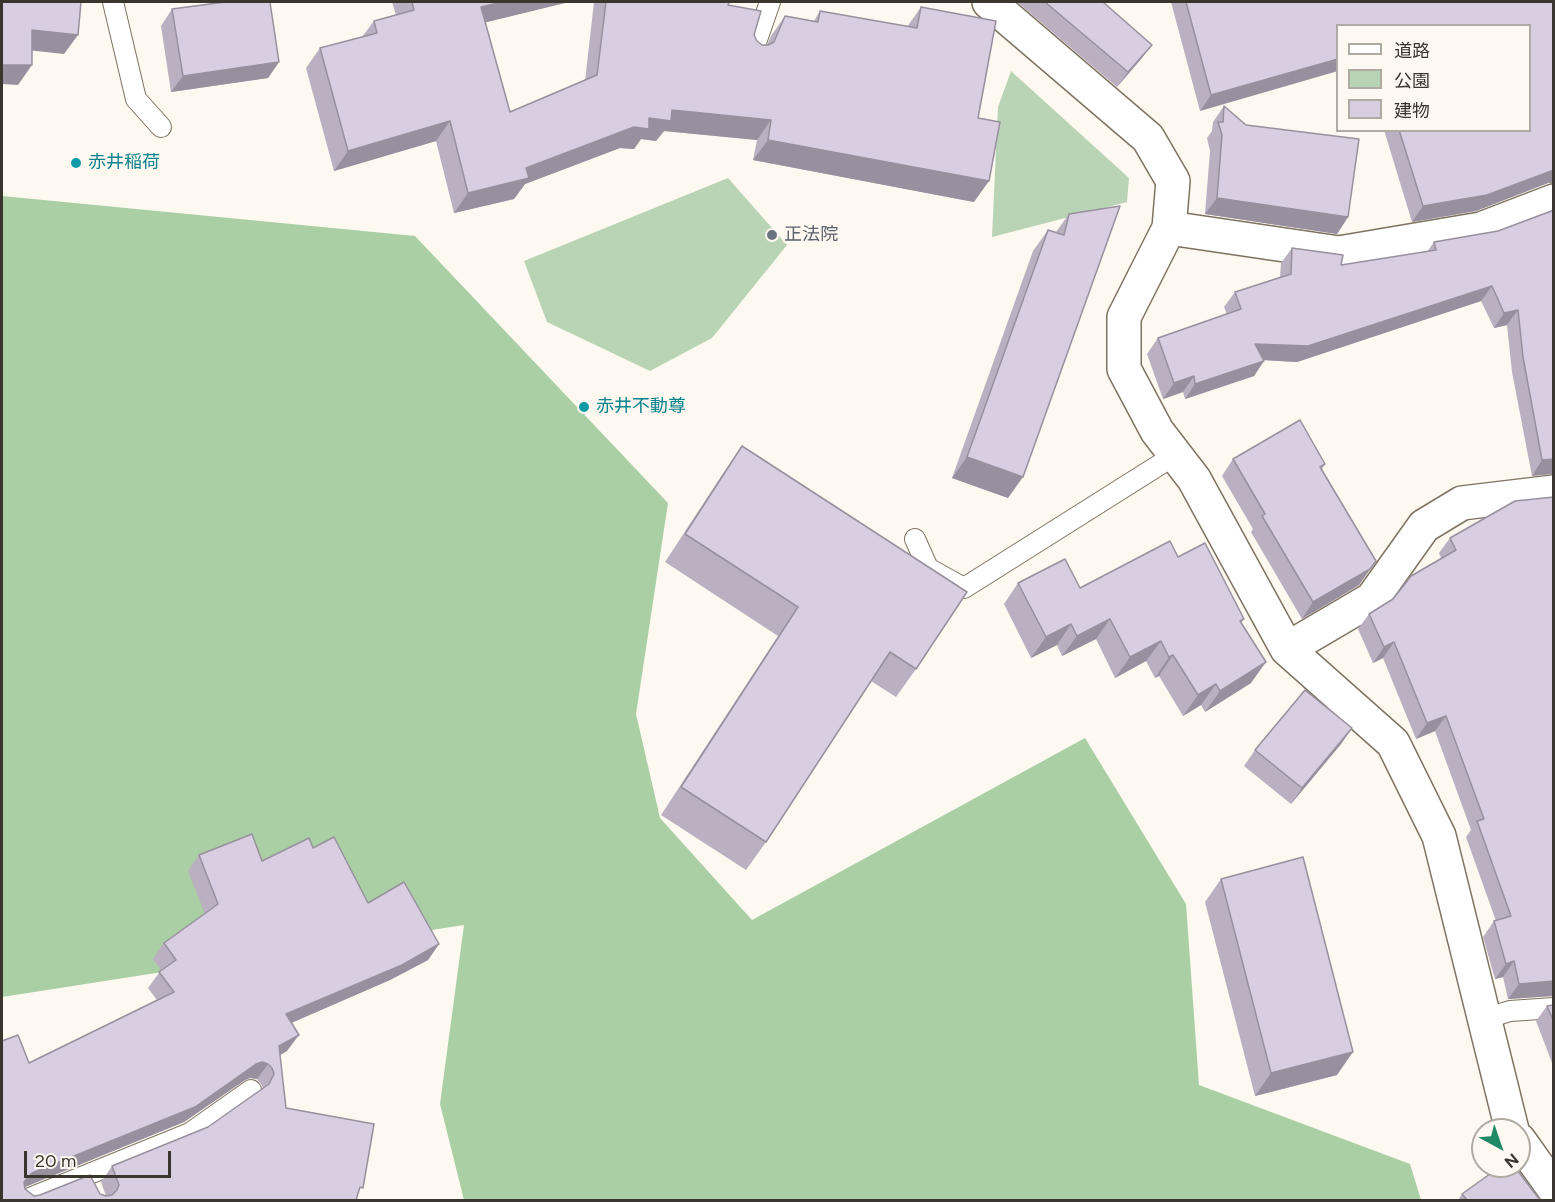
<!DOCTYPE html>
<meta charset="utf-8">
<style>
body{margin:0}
#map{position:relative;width:1555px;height:1202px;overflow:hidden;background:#fdf8f0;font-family:Figtree,"Noto Sans JP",sans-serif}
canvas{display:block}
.frame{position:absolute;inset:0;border:3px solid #3a352d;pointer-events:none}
.legend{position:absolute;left:1336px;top:24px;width:195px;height:108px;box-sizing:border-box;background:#fdf8f0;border:2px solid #afaaa2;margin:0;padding:8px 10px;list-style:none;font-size:18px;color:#3a352d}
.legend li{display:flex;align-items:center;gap:12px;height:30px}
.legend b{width:30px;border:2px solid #afaaa2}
.north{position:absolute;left:1471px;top:1118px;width:60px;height:60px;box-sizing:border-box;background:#fdf8f0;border:2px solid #afaaa2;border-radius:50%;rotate:140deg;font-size:16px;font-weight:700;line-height:24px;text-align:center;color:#3a352d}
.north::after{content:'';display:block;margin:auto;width:21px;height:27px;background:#1f8966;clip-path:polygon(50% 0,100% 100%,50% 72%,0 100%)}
.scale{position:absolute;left:24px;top:1151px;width:147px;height:27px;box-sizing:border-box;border:3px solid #3a352d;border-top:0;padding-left:8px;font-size:18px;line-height:21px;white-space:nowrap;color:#3a352d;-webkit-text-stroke:4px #fdf8f0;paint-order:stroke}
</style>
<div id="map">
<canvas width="1555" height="1202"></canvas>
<div class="frame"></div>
<ul class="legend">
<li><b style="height:8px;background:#fff"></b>道路</li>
<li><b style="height:16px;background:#b9d4b5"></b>公園</li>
<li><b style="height:16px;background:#d9cde1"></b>建物</li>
</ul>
<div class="north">N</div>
<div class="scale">20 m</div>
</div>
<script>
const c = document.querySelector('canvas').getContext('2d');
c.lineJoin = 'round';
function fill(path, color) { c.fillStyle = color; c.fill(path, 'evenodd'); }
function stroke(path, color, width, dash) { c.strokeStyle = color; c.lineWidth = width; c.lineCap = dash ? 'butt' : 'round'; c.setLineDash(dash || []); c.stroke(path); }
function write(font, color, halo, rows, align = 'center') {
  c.font = font + ' Figtree,"Noto Sans JP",sans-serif'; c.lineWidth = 4.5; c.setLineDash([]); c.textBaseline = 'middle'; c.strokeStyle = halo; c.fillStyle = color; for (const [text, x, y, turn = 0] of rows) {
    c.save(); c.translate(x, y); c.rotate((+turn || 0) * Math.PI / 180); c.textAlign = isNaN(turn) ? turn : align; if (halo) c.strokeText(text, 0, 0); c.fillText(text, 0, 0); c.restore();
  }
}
fill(new Path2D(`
 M1011 71 1129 178 1127 202 992 237 998 107Z
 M728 178 787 245 712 338 650 371 547 322 524 261Z`), '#b9d4b5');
fill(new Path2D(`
 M2 196 415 236 668 503 636 714 660 818 752 920 1085 738 1186 904 1199 1085 1410 1164 1421 1200H464L440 1104 464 925 2 997Z`), '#aacfa5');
const service = new Path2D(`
 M113 2 136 99 161 127
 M752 54 770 2
 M915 539 928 568 964 588 1175 455
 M1484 1019 1510 1011 1554 1008
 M25 1200 190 1133 251 1090`);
const minor = new Path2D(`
 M989 2 1148 138 1173 181 1169 228 1124 317V369L1157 431 1194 479 1287 649 1393 743 1439 836 1512 1130
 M1169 228 1339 253 1481 229 1554 201
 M1287 649 1372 599 1424 526 1462 503 1554 492
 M1519 1140 1554 1189`);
stroke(service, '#7e7361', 22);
stroke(minor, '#7e7361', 36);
stroke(service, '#fff', 20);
stroke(minor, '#fff', 33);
fill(new Path2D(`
 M392 2H569L485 22 510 112 585 81 594 2H729L728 5 754 35 757 41 762 45H767L771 36 785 16 814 21 820 11 907 27 921 7 978 118 974 202 753 160 757 140 664 131 656 141 641 139 634 149 620 148 525 184 514 199 454 213 436 141 334 171 306 68 320 48 362 37 374 21 396 15Z
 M1017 2H1103L1141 59 1117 87Z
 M1171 2H1554L1548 183 1476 211 1412 222 1384 130H1530V26H1338L1200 111Z
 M172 9 279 62 268 78 171 92 161 26Z
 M1224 106 1348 217 1337 234 1205 214 1210 151 1207 138 1212 131 1213 122Z
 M1554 210 1552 473 1532 476 1512 372 1507 325 1494 328 1481 301 1297 362 1264 360 1254 376 1185 399 1183 392 1163 399 1147 354 1158 338 1227 314 1224 307 1235 292 1280 277 1281 263 1292 248 1341 265 1427 252 1434 242 1498 231Z
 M1069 214 1008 498 952 478 1033 251 1048 230 1056 232Z
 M742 446 916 669 896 697 871 681 766 842 746 870 661 815 778 636 665 562 722 475Z
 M1233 459 1325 464 1322 469 1376 561 1359 585 1302 619 1251 532 1253 529 1222 476Z
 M1554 497V996L1508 999 1503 977 1495 979 1483 937 1494 921H1496L1466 837 1471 830 1435 731 1416 739 1383 658 1373 663 1358 629 1369 614 1393 599 1441 558 1439 553 1450 538Z
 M1018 583 1080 588 1244 619 1241 623 1251 683 1205 712 1201 705 1183 716 1159 676 1155 678 1146 661 1115 678 1096 639 1062 656 1057 645 1031 658 1004 604Z
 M1352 728 1341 744 1291 804 1244 766 1255 750Z
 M313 848 368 903 439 944 428 960 390 980 291 1023 287 1051 280 1055 286 1108 363 1188 2 1200 29 1063 157 1000 148 988 161 970 153 959 164 943 205 914 188 871 199 855 262 861ZM250 1078 257 1079 261 1084 263 1088 208 1127 112 1166 101 1182 106 1196 100 1194 34 1196 25 1189V1187L184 1122 245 1080Z
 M1221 879 1337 1075 1255 1096 1205 902Z
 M1554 1005V1068L1536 1021 1547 1006Z
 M1489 1166H1514L1540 1200H1458L1462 1194 1490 1174Z`), '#bbb0c2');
fill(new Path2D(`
 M502 2H569L467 27 481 7Z
 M32 30 78 35 64 54 18 49Z
 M1152 45 1141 59 1117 87 1128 72Z
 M1338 59V71L1200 111 1211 95Z
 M279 62 268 78 171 92 183 76Z
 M2 65H32L18 85 2 84Z
 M672 110 771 120 757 140 664 131 656 141 641 139 634 149 620 148 525 184 514 199 454 213 468 193 526 168Z
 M450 121 436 141 334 171 348 151Z
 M768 140 989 181 974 202 753 160Z
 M1554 170V183H1548L1476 211 1412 222 1423 206Z
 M1217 198 1348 217 1337 234 1205 214Z
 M1492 286 1481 301 1297 362 1244 359 1255 344Z
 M1518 310 1507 325 1494 328 1504 313Z
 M1264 361 1254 376 1185 399 1195 384Z
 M1194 376 1183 392 1163 399 1174 383Z
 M967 457 1023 477 1008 498 952 478Z
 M1554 459V474L1532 476 1542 460Z
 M1370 569 1359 585 1302 619 1313 602Z
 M1110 619 1096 639 1062 656 1077 636Z
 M1071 624 1057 645 1031 658 1046 637Z
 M1161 641 1146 661 1115 678 1130 657Z
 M1394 642 1383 658 1373 663 1384 647Z
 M1173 655 1159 676 1155 678 1169 657Z
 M1266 662 1251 683 1205 712 1220 691Z
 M1216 684 1201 705 1183 716 1198 695Z
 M1446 716 1435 731 1416 739 1427 723Z
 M1352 728 1341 744 1291 804 1302 788Z
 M439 944 428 960 390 980 275 1030 286 1014Z
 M1514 961 1503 977 1495 979 1506 964Z
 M1554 981V996L1508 999 1519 984Z
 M299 1035 287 1051 268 1062 279 1046Z
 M1353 1052 1337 1075 1255 1096 1271 1073Z
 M262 1062 268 1064 257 1079 250 1078 245 1080 184 1122 20 1189 24 1182 32 1173 256 1064Z`), '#98909e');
const building = new Path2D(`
 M2 2H81L78 35 32 30V65H2Z
 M225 2H270L279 62 183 76 172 9Z
 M412 2H502L481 7 510 112 597 75 606 2H729L728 5 761 11 754 35 757 41 762 45H768L774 42 785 16 818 22 820 11 917 28 921 7 996 21 978 118 1000 122 989 181 768 140 771 120 672 110 671 121 649 118V129L634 127 526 168 529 178 468 193 450 121 348 151 320 48 377 33 374 21 414 10Z
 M1045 2H1103L1152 45 1128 72Z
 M1186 2H1554V170L1487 195 1423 206 1399 130H1530V26H1338V59L1211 95Z
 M1224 106 1246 125 1359 139 1348 217 1217 198 1222 135 1218 122H1223Z
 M1120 206 1023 477 967 457 1048 230 1064 235 1069 214Z
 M1554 210V459L1542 460 1523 357 1518 310 1504 313 1492 286 1308 346 1255 344 1264 361 1195 384 1194 376 1174 383 1158 338 1241 309 1235 292 1291 274 1292 248 1343 255 1341 265 1436 250 1434 242 1498 231Z
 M1300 420 1325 464 1320 467 1376 561 1370 569 1313 602 1262 516 1265 514 1233 459Z
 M742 446 967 592 916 669 890 652 766 842 681 787 798 607 685 534Z
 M1554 497V981L1519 984 1514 961 1506 964 1494 921 1511 916 1477 821 1484 819 1446 716 1427 723 1394 642 1384 647 1369 614 1393 599 1411 576 1456 550 1450 538 1515 501Z
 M1170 541 1178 557 1205 543 1244 619 1240 621 1266 662 1220 691 1216 684 1198 695 1173 655 1169 657 1161 641 1130 657 1110 619 1077 636 1071 624 1046 637 1018 583 1065 559 1080 588Z
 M1305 690 1352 728 1302 788 1255 750Z
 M252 834 262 861 309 838 313 848 334 837 368 903 404 882 439 944 402 965 286 1014 299 1035 279 1046 286 1108 374 1124 363 1188 360 1187 356 1200H2V1041L18 1035 29 1063 174 992 159 972 176 960 164 943 218 904 199 855ZM262 1062 268 1064 272 1068 274 1074 269 1084 208 1127 112 1166 119 1185 117 1190 112 1195 106 1196 100 1194 90 1175 40 1195 34 1196 25 1189 24 1182 32 1173 195 1107 256 1064Z
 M1303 857 1353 1052 1271 1073 1221 879Z
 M1554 1005V1022L1547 1006Z
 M1501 1166H1514L1540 1200H1467L1462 1194Z`);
fill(building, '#d9cde1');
stroke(building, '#98909e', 1.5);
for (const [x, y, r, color] of [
 [76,163,6,"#0f9aa8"],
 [772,235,6,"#6b7280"],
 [584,407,6,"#0f9aa8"]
]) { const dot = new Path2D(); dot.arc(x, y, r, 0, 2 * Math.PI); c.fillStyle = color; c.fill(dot); stroke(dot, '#fdf8f0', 2); }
write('18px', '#0d838f', '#fdf8f0', [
 ["赤井稲荷",88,163],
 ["赤井不動尊",596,407]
], 'left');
write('18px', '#5b616d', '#fdf8f0', [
 ["正法院",784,235]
], 'left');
</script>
